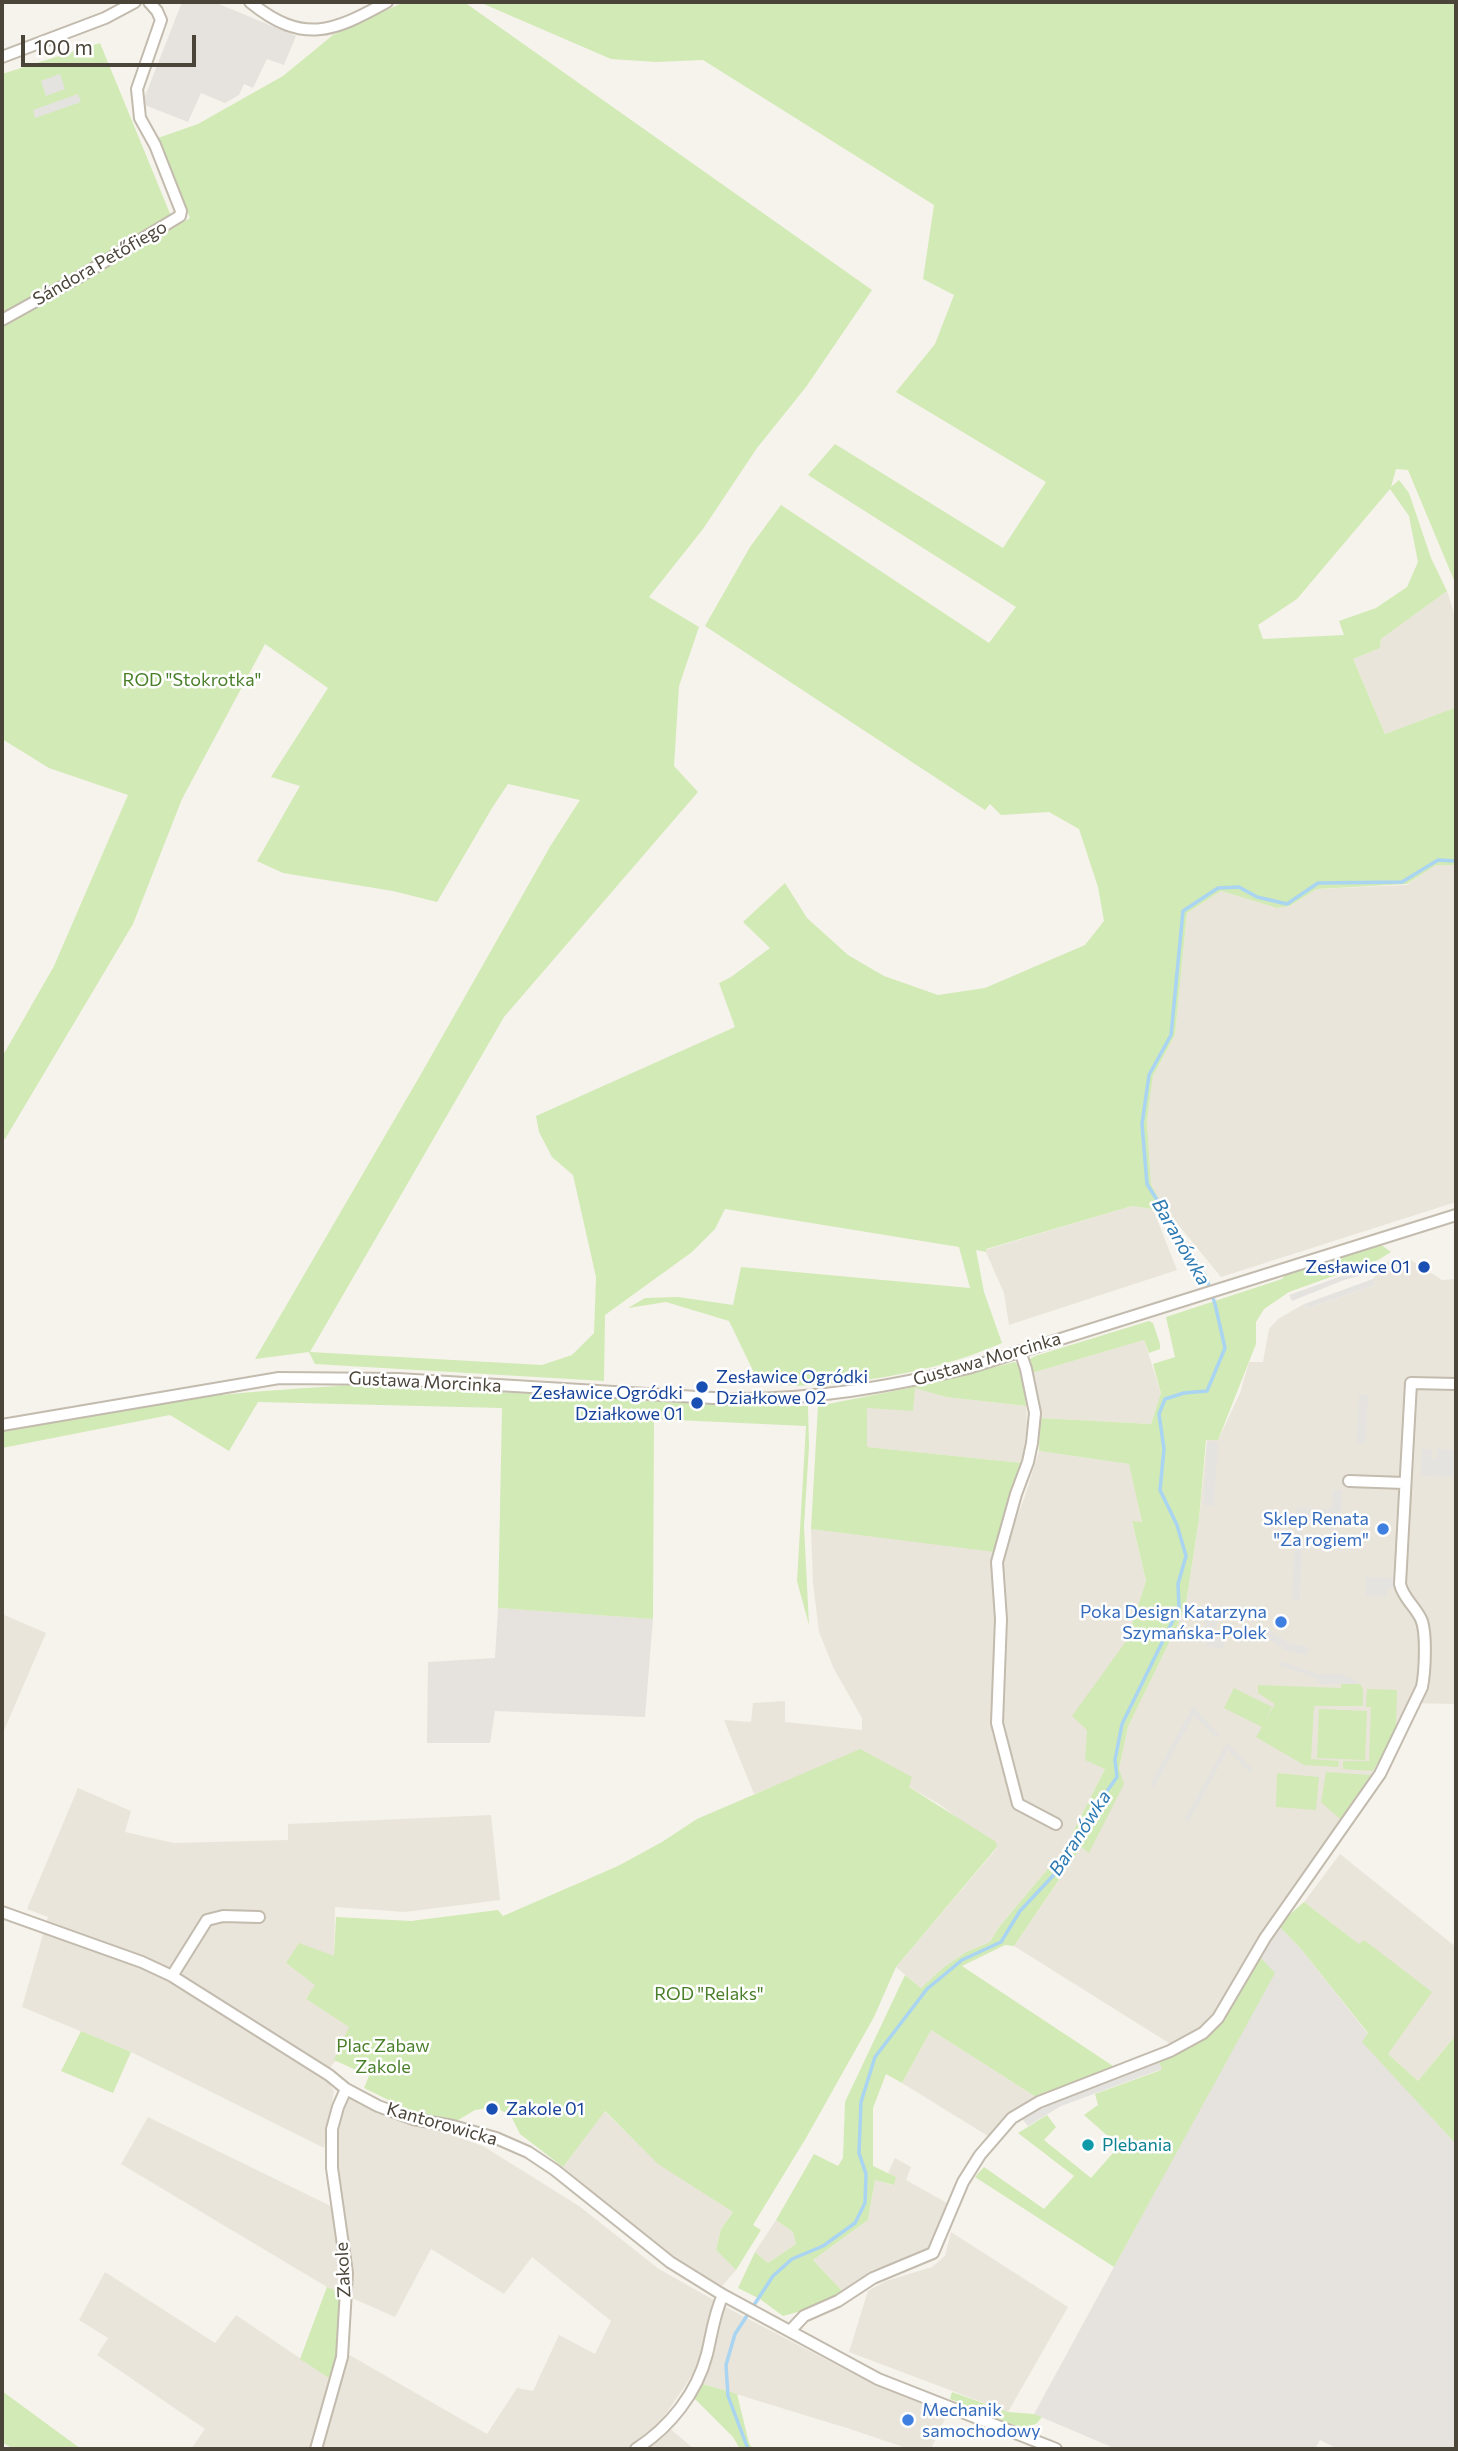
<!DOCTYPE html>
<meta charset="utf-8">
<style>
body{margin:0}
#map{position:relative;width:1458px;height:2451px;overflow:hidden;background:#f6f3ec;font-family:Commissioner,sans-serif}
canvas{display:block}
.frame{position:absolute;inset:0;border:4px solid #4b4439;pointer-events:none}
.scale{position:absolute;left:21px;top:35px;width:175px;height:32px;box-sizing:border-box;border:4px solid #4b4439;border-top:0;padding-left:9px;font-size:21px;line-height:24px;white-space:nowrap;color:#4b4439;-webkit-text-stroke:5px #fff;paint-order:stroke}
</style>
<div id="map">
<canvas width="1458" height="2451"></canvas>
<div class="frame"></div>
<div class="scale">100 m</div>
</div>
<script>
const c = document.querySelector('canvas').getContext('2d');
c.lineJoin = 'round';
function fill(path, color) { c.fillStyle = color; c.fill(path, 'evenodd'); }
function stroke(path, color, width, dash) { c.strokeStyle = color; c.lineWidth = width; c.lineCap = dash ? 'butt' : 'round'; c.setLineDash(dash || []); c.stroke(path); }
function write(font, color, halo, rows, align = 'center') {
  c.font = font + ' Commissioner,sans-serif'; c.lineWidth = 5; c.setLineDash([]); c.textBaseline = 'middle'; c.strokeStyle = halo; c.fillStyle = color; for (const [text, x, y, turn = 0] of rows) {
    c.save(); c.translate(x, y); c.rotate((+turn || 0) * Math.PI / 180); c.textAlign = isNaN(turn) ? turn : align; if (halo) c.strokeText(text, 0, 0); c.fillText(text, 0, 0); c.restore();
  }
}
fill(new Path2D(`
 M1447 591 1456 619V704L1454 708 1385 734 1353 659 1380 648 1381 639Z
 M1436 864 1456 865V1202L1221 1277 1162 1205 1151 1184 1147 1122 1153 1076 1175 1035 1187 913 1221 891 1277 908 1290 906 1317 889 1407 885Z
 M1132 1206 1153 1209 1177 1270 1009 1325 1004 1293 985 1250Z
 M1408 1258 1442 1280 1456 1279V1704L1410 1703 1371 1775 1246 1958V1962L1223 2004 1206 2024 1172 2045 1014 1946 1081 1847 1089 1852 1119 1769 1128 1727 1185 1610 1199 1519 1207 1439 1218 1440 1240 1393 1249 1362H1263L1269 1329 1278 1319 1304 1304 1308 1308 1375 1285 1373 1279 1384 1263Z
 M1144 1340 1161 1393 1151 1424 1040 1418 1032 1373Z
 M914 1387 946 1397 1026 1406 1027 1425 1022 1463 866 1447 867 1408Z
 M1039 1451 1130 1464 1142 1523 1132 1522 1146 1581 1127 1640 1105 1769 1072 1834V1840L999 1927 990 1942 966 1952 944 1967 921 1988 896 1967 997 1848 939 1804 909 1787 860 1750 810 1772 754 1794 724 1720 751 1722 753 1703 785 1701V1722L862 1730V1718L834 1669 819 1632 813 1583 811 1529 1003 1552 1025 1496Z
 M2 1614 46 1633 2 1735Z
 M78 1788 131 1811 125 1832 174 1843 288 1840V1824L491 1815 500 1900 405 1912 335 1907 334 1957 286 1963 316 1985 306 1999 357 2032 324 2076 334 2091 324 2148 131 2052 22 2007 48 1917 27 1909Z
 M1340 1854 1456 1947V2035L1418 2081 1388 2054 1363 1940 1360 1945 1304 1902Z
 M931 2030 1036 2097 1011 2114 988 2136 902 2083Z
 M349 2098 483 2146 579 2206 659 2269 735 2312 873 2384 949 2410 931 2449H909L850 2429 703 2384 715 2342 661 2421 694 2449H191L205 2429 97 2355 108 2338 79 2320 105 2272 215 2343 236 2315 332 2380 346 2353 487 2434 517 2388 533 2391 559 2335 595 2354 611 2321 532 2257 504 2294 431 2249 395 2317 327 2287 121 2164 148 2117 341 2211 335 2130Z
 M604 2111 659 2164 733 2212 721 2229 716 2250 736 2270 722 2286 659 2247 563 2167Z
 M895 2158 911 2167 906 2180 947 2203 936 2239 929 2252 907 2261 872 2270 844 2293 813 2260 868 2220 875 2180 893 2185 896 2177 888 2173Z
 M776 2220 793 2232 796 2244 768 2263 755 2252Z
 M951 2232 1068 2307 1008 2412 849 2352 868 2291 886 2281 932 2267 945 2256Z`), '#eae5da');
fill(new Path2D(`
 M182 2H214L296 36 284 65 267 59 253 88 244 84 239 95 225 103 201 93 188 122 142 104Z
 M498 1608 653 1619 645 1717 495 1711 490 1743H427L428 1662 495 1658Z
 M1278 1925 1301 1949 1368 2034 1363 2042 1456 2144V2449H1338L1320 2440 1315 2449H1116L1034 2414 1274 1973 1258 1955Z`), '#e6e2dd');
fill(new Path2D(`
 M404 2H464L872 290 806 387 757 448 703 529 649 597 699 627 679 686 674 766 698 792 504 1017 310 1352 542 1365 572 1355 594 1333 596 1277 573 1175 552 1157 539 1132 536 1116 735 1027 719 983 731 977 770 948 743 922 785 883 807 918 848 955 884 976 938 995 985 988 1085 945 1104 921 1098 887 1079 829 1049 812 1001 815 990 804 985 810 705 626 750 547 781 505 989 643 1016 607 808 475 835 444 1003 548 1046 482 896 392 935 344 954 295 923 279 934 205 703 60 656 62 611 59 479 2H1456V585L1408 470 1396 469 1391 487 1399 480 1409 493 1431 558 1447 591 1381 639 1380 648 1353 659 1385 734 1454 708 1456 704V865H1436L1407 884 1317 889 1290 906 1277 908 1221 891 1187 913 1175 1035 1153 1076 1147 1122 1151 1184 1162 1205 1153 1209 1132 1206 986 1249V1252L976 1250 984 1292 1002 1343C946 1368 874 1382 813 1385 795 1387 777 1384 759 1383L729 1321 666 1302 628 1308 645 1298 678 1297 733 1305 741 1267 970 1288 959 1247 725 1209 715 1229 692 1252 605 1315 604 1381 315 1364 309 1352 255 1359 421 1074 551 845 580 800 508 784 492 808 437 902 393 891 283 873 257 861 300 786 271 777 328 688 265 644 182 799 133 924 5 1139 2 1138V1057L54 966 128 795 49 768 2 739V326L190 218 155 139 198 124 283 76 333 35ZM1390 489 1409 516 1418 562 1407 587 1376 608 1339 621 1344 635 1263 639 1258 625 1297 599Z
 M100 43 171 216 2 314V74Z
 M1380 1244 1391 1252 1378 1260 1289 1292 1264 1309 1256 1322V1344L1218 1440H1206L1199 1519 1185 1610 1128 1727 1119 1769 1124 1784 1089 1853 1081 1847 1014 1946 1005 1945 962 1966 1116 2068 1036 2097 931 2030 902 2083 886 2074 873 2108V2166L896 2177 894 2185 875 2180 868 2220 813 2260 844 2293 812 2308 783 2316 760 2299 738 2288 755 2252 768 2263 796 2244 793 2232 776 2220 814 2154 838 2166 843 2158 845 2102 905 1975 921 1988 944 1967 966 1952 990 1942 999 1927 1072 1840V1834L1105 1769 1085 1760 1087 1730 1072 1716 1127 1640 1146 1581 1132 1521 1142 1522 1129 1464 1039 1451 1040 1418 1151 1424 1161 1393 1153 1364 1175 1357 1166 1317 1282 1279 1288 1271Z
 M1149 1321 1153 1323 1160 1344V1349L1149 1353 1144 1340 1032 1373 1030 1359 1035 1356Z
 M1015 1362 1021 1368 1026 1406 946 1397 915 1388 913 1411 867 1408V1447L1022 1463 995 1552 811 1529 818 1406 914 1387Z
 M366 1384 735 1406H808L809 1446 804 1526 809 1625 797 1581 806 1426 654 1419 653 1619 498 1608 502 1408 258 1402 229 1451 170 1415 2 1448V1431C65 1420 129 1407 193 1398 251 1391 308 1388 366 1384Z
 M1341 1684H1360L1363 1689V1706H1314L1311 1759 1339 1761 1338 1767 1304 1765 1256 1737 1262 1727 1224 1708 1234 1688 1272 1707 1266 1720 1275 1704 1258 1693V1685L1341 1688Z
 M1367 1689 1397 1690 1396 1730 1373 1771 1343 1769V1761H1369L1371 1707H1366Z
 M1319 1709 1367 1711 1365 1760 1317 1758Z
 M860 1749 912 1777 909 1787 996 1842 997 1847 896 1967 874 2017 806 2138 753 2225 761 2230 736 2270 716 2250 721 2229 733 2212 658 2164 605 2111 563 2167 520 2134 511 2116 495 2107 475 2110 455 2122 417 2114 364 2088 369 2076 334 2060 349 2027 306 1999 315 1985 286 1963 299 1943 334 1956 336 1917 411 1921 498 1910 503 1916 618 1866 662 1842 697 1819Z
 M1326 1772 1371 1775 1340 1819 1321 1802Z
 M1277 1773 1319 1777 1316 1810 1276 1807Z
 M1304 1902 1359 1944 1364 1940 1432 1992 1388 2054 1418 2081 1456 2035V2144L1362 2042 1368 2033 1301 1949 1278 1925Z
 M1258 1955 1275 1973 1114 2267 975 2177 984 2167 1044 2209 1074 2176 1018 2133 1047 2115 1056 2127 1044 2140 1091 2178 1119 2146 1084 2115 1098 2105 1095 2094 1161 2070 1159 2062C1222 2038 1228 2010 1258 1955Z
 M81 2031 131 2052 113 2093 61 2071Z
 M327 2287 342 2293 341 2345 332 2380 300 2359Z
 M703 2384 737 2394 749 2443 753 2449H740L733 2437 695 2399Z
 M2 2391 81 2449H13L2 2442Z
 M952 2392 1008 2412 1034 2414 1042 2417 1036 2424 1021 2428 950 2399Z`), '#d2eab5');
fill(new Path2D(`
 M60 74 65 89 46 96 41 81Z
 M78 94 81 102 35 118 33 110Z
 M1372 1265 1373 1272 1344 1280 1292 1301 1289 1295Z
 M1373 1279 1375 1285 1308 1308 1304 1304Z
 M1359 1395H1368L1366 1443H1357Z
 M1207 1442 1218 1443 1214 1506 1204 1505Z
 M1422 1449H1432V1459L1437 1458V1449L1456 1450V1477L1421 1476Z
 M1333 1490H1342L1341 1517H1303L1300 1600 1292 1599 1296 1508 1332 1509Z
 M1366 1577 1394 1578V1588H1387V1597L1366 1596Z
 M1208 1608 1222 1611 1212 1635 1225 1637 1223 1649 1206 1646 1208 1635 1203 1634Z
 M1265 1628 1289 1643 1308 1647 1307 1655 1284 1650 1260 1632Z
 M1280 1661 1318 1674H1340L1353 1679 1360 1684H1320L1318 1679 1279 1665Z
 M1193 1706 1219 1735 1216 1738 1194 1715 1154 1787 1150 1785Z
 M1227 1742 1253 1770 1250 1773 1228 1750 1189 1821 1185 1819Z
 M1159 2062 1162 2069 1061 2106 1028 2126 1022 2119 1060 2098Z`), '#e5e3e0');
stroke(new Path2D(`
 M748 2449 728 2396 726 2365 735 2334 773 2276 792 2259 823 2246 855 2223 865 2203 866 2174 859 2153 861 2102 875 2057 927 1989 962 1960 1001 1942 1020 1911 1064 1864 1069 1845 1117 1777 1115 1760 1122 1724 1179 1608 1178 1584 1186 1556 1177 1525 1160 1490 1164 1449 1159 1414 1165 1399 1184 1393 1207 1391 1225 1348 1215 1304 1206 1277 1147 1184 1142 1124 1149 1075 1171 1035 1183 911 1218 888 1239 887 1257 897 1287 904 1318 883 1402 882 1438 860 1456 861`), '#a9d4f2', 3.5);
const minor = new Path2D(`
 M250 2C303 45 333 32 387 2
 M2 57 105 18 135 2
 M2 320 74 280 180 216 181 211 155 145 140 118 137 89 161 20 157 11 149 2
 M1020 1351 1026 1369 1035 1413 1032 1443 1028 1462 1016 1494 997 1562 1001 1619 997 1723 1018 1804 1056 1824
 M2 1425 279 1378 398 1379 730 1399C812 1400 888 1387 968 1368L1456 1215
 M1349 1481 1404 1483
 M2 1912 142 1962 172 1976 329 2075 346 2089 378 2106 413 2119 453 2126 496 2138 528 2152 555 2170 670 2262 723 2295 878 2379 1056 2449
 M172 1976 207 1920 223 1916 259 1917
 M790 2331 804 2316 838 2301 873 2278 933 2253 963 2182 980 2155 1012 2118 1039 2102 1170 2051 1203 2033 1218 2018 1265 1938 1380 1774 1422 1687C1425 1672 1427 1632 1421 1619 1415 1606 1403 1598 1400 1584L1411 1383 1456 1384
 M316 2449 342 2357 347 2273 332 2168V2129L338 2107 346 2089
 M636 2449C670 2427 697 2393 707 2354 712 2333 714 2314 723 2295`);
stroke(minor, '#c2bbae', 14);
stroke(minor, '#fff', 10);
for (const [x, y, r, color] of [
 [1424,1267,7,"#1a4fb4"],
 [702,1387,7,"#1a4fb4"],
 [697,1403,7,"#1a4fb4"],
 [1383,1529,7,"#3f7fe0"],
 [1281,1622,7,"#3f7fe0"],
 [492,2109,7,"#1a4fb4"],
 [1088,2145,7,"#0f9aa8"],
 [908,2420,7,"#3f7fe0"]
]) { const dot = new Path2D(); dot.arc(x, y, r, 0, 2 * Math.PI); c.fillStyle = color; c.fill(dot); stroke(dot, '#fff', 2.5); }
write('18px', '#4b4439', '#fff', [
 ["Sándora Petőfiego",100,263,-30],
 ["Gustawa Morcinka",987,1359,-16],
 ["Gustawa Morcinka",425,1382,3],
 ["Kantorowicka",442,2124,16],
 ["Zakole",343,2270,-93]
]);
write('18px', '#4a7f2a', '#fff', [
 ["ROD \"Stokrotka\"",192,680],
 ["ROD \"Relaks\"",709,1994],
 ["Plac Zabaw",383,2046],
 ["Zakole",383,2067]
]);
write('18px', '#164399', '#fff', [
 ["Zesławice 01",1410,1267],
 ["Zesławice Ogródki",716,1377,"left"],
 ["Działkowe 02",716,1398,"left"],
 ["Zesławice Ogródki",683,1393],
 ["Działkowe 01",683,1414],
 ["Zakole 01",506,2109,"left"]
], 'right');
write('18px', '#366cbe', '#fff', [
 ["Sklep Renata",1369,1519],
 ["\"Za rogiem\"",1369,1540],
 ["Poka Design Katarzyna",1267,1612],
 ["Szymańska-Polek",1267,1633],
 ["Mechanik",922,2410,"left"],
 ["samochodowy",922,2431,"left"]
], 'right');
write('18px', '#0d838f', '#fff', [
 ["Plebania",1102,2145]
], 'left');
write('italic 19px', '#2e7ab2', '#fff', [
 ["Baranówka",1181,1242,60],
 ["Baranówka",1080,1833,-57]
]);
</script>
